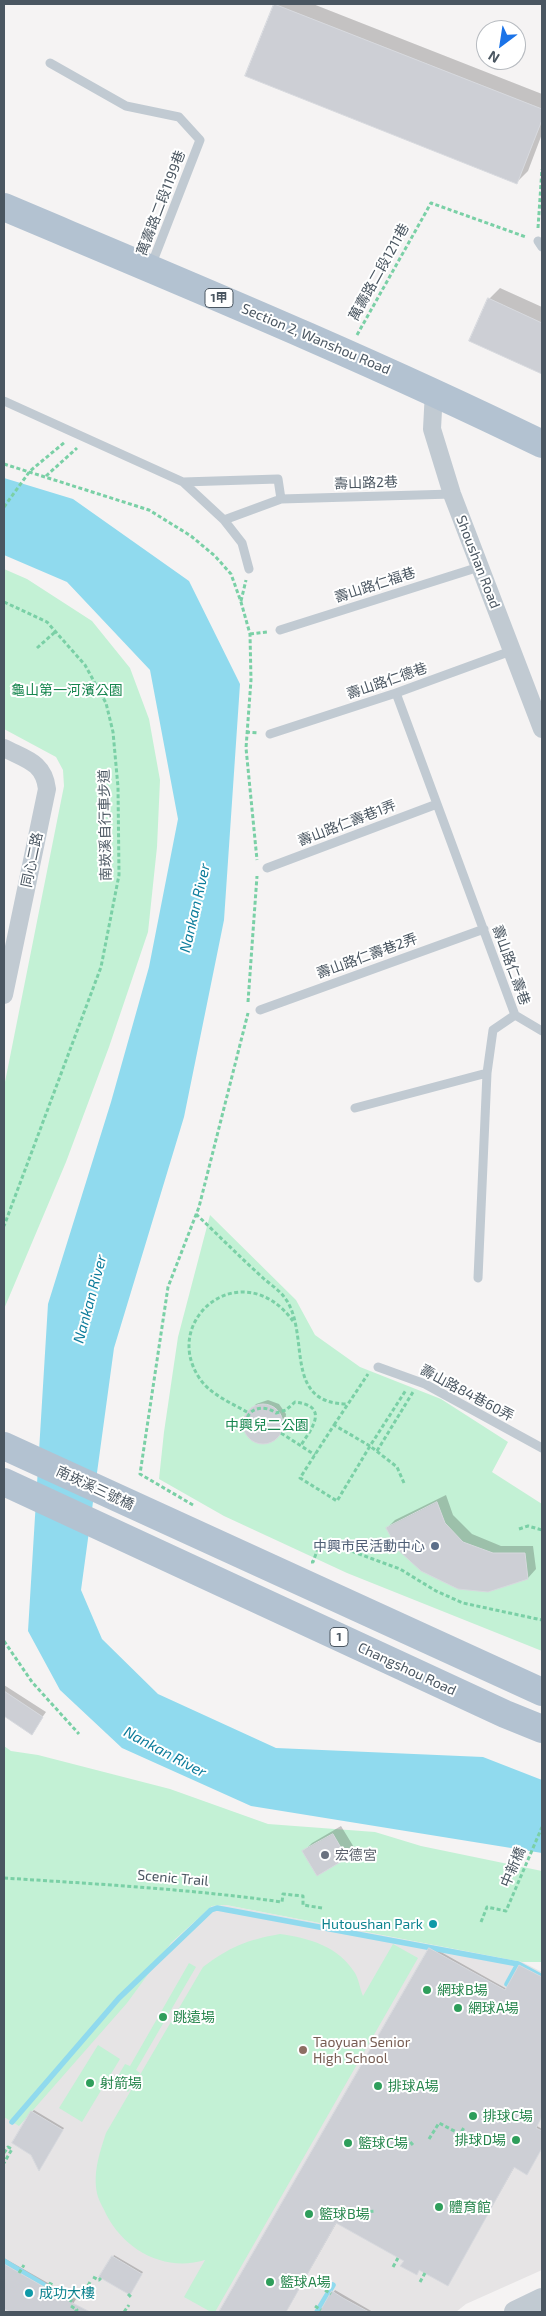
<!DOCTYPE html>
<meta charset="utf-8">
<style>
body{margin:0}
#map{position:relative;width:546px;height:2316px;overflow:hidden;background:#f5f3f3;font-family:"Exo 2",sans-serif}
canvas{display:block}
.frame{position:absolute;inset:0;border:5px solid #4a5661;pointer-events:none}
.north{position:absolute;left:476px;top:20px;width:50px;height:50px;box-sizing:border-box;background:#fff;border:1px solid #b7bbc0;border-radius:50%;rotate:211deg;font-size:14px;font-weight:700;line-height:20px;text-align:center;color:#4a5661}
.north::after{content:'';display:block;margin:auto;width:18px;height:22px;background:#1a73e8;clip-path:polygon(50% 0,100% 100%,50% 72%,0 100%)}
</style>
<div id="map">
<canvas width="546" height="2316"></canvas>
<div class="frame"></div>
<div class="north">N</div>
</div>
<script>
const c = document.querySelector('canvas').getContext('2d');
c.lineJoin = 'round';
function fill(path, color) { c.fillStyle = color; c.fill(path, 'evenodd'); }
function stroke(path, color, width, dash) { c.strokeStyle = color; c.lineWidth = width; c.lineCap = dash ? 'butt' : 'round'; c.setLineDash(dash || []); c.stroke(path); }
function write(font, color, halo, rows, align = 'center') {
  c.font = font + ' "Exo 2","Noto Sans TC",sans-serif'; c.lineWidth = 4; c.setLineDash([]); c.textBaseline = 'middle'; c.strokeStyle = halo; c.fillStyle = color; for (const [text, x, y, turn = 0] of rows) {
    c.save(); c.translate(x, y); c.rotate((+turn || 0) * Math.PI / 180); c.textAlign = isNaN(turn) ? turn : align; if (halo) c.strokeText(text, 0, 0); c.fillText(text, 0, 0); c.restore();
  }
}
fill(new Path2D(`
 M226 1905 522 1962 542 1972V2270L466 2304 456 2312H4V2110L171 1943 212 1906Z`), '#e6e4e5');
fill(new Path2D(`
 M4 569 27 579 92 621 130 668 149 719 160 780 157 847 148 932 109 1047 66 1162 4 1309V1087L64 786 63 770 56 757 4 729Z
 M210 1215 296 1300 315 1335 360 1367 441 1399 508 1442 492 1472 542 1504V1651L347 1573 224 1516 159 1479 164 1432 178 1337Z
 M4 1746 11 1751 38 1755 170 1789 268 1824 375 1832 421 1846 542 1871V1962H522L226 1905 212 1906 171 1943 127 2003 19 2126 4 2117Z
 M280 1934C309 1938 338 1946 355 1973 359 1980 360 1989 363 1996L393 1944 418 1958 215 2312H211L184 2297 205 2260C165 2272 125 2251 106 2214 104 2209 100 2203 98 2197 92 2176 99 2154 106 2133L203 1967C230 1947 246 1940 280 1934Z
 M189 1963 196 1967 136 2070 140 2073 128 2092 114 2083 125 2064 130 2066Z
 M98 2045 120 2059 82 2122 59 2108Z`), '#c3f1d5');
fill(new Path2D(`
 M4 478 73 499 189 581 240 684 224 920 184 1117 114 1348 81 1590 102 1639 158 1694 276 1748 483 1757 542 1780V1853L251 1806 122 1748 60 1690 28 1631 48 1304 111 1102 149 967 178 819 150 670 67 582 4 555Z`), '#90daee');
fill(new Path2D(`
 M275 4H313L542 94V134L528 171 517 182 247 76Z
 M500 288 542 307V373L471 340 489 299Z
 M268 1400 279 1404 286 1414 285 1426 277 1436 266 1442 254 1440 249 1436 244 1425 245 1419 256 1404Z
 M446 1495 453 1515 472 1534 501 1546H533L536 1569 528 1578 387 1528 395 1520Z
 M4 1685 46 1712 31 1733 4 1716Z
 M341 1826 355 1849 346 1857 304 1851 312 1843Z
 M432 1947 507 1989 521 1964 542 1975V2116L537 2126 542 2129V2147L528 2172 515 2166 448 2284 420 2269 418 2272 405 2261 337 2222 286 2312H220Z
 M34 2110 64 2128 40 2168 32 2154V2112Z
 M114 2255 143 2272 131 2292 113 2257Z
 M4 2258 76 2299 68 2312H12L4 2307Z
 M335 2290 373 2312H322Z`), '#0003');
stroke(new Path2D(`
 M507 1984 518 1964
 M12 2122 119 1998 211 1910 217 1908 518 1964 542 1977
 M4 2261 44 2285
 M317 2312 333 2285`), '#90daee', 5.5);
const building = new Path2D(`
 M274 4 542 109V120L517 184 245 76Z
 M488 298 542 323V374L469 341Z
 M243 1424a20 20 0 1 1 40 0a20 20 0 1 1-40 0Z
 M437 1502 445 1523 463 1542 493 1553H525L528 1579 488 1592 458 1589 421 1571 398 1550 386 1528Z
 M4 1691 43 1717 32 1735 4 1716Z
 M333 1834 347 1858 317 1876 302 1851Z
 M429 1948 505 1990 519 1965 542 1977V2116L536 2128 542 2131V2148L527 2175 514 2167 448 2286 419 2270 417 2275 400 2266 404 2261 336 2223 286 2312H219Z
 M31 2111 63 2130 39 2171 31 2155 12 2143Z
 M112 2256 142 2274 130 2295 99 2277Z
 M4 2264 65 2299 90 2312H10L4 2309Z
 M332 2291 343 2298 369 2312H320Z`);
fill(building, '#cdcfd5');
stroke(building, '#d7d9de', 1);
stroke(new Path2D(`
 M538 228 542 169
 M357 335 431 203 526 237
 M4 464 149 510 191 536 215 556 231 574 241 602 250 634 251 680 246 748 257 860
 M46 476 77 448
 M4 507 30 471 65 442
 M241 601 246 580
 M4 602 47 622 85 665 106 703 113 732 118 787 119 875 101 967 4 1226
 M250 634 267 632
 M37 648 55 632
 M246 732 259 733
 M248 1002 257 876
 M196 1214C218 1235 240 1257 263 1278 271 1285 281 1291 287 1301 310 1338 283 1404 348 1404
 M247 1412C231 1403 210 1394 200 1379 159 1320 242 1252 293 1321
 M334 1425 368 1374
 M281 1433 315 1455
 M377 1451 413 1392
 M404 1483 397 1467 370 1446 337 1501 300 1478 334 1425 370 1446 406 1390
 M193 1505 140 1474 168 1287 199 1207 248 1013
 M519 1529 528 1526 542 1530
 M311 1562H313L321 1540 400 1569 436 1591 463 1603 542 1620
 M4 1641 32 1682 79 1734
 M4 1878C97 1884 189 1889 282 1902L283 1894 303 1896V1905L322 1908
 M481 1922 487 1907 506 1911 542 1827
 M406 2137 413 2145
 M429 2139 439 2123 460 2134 465 2126
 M4 2153 8 2147 12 2149 4 2163
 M363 2212 376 2211
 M393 2267 398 2258
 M19 2273 24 2265
 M93 2277 99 2280 101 2278
 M420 2282 425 2273
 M45 2288 48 2283 51 2284 53 2281
 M325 2290 331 2294
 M128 2294 132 2298
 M82 2297 90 2282
 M70 2302 75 2293
 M71 2306 77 2310 75 2312
 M315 2306 321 2310
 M124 2312 129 2305`), '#7ad0a6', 3, [4, 2.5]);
stroke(new Path2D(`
 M50 63 126 106 179 117 200 140 151 266
 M538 241 542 247
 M4 401 183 482 278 479 281 499 224 520
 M183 482 224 520 242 543 249 569
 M281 499 452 494
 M280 630 479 567
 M396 693 515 1015 493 1030 487 1073 478 1278
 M270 734 396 693 511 651
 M267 868 437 804
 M260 1010 484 929
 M515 1015 542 1031
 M355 1108 487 1073
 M378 1367 425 1384 542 1448`), '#c1cad2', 9);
stroke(new Path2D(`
 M434 391 432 429 452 494 542 729
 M4 748C25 759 44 762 47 789L4 995`), '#c1cad2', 18);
stroke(new Path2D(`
 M515 2312 542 2299`), '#c1cad2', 22);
stroke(new Path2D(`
 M4 207C184 283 366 358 542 444
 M4 1446 542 1692
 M4 1482 505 1714 542 1729`), '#b3c2d1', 28);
stroke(new Path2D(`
 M248 1430C241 1411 261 1402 276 1413L286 1410 295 1402C329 1406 313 1427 301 1445`), '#7ad0a6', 3, [4, 2.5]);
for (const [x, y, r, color] of [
 [435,1546,5,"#5c6f8a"],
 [325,1855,5,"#6b7280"],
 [433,1924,5,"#0f9aa8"],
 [427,1990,5,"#2e9e5b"],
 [458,2008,5,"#2e9e5b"],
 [163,2017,5,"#2e9e5b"],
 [303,2050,5,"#8d6e63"],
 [90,2083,5,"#2e9e5b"],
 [378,2086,5,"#2e9e5b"],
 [473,2116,5,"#2e9e5b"],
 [516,2140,5,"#2e9e5b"],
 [348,2143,5,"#2e9e5b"],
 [439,2207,5,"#2e9e5b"],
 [309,2214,5,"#2e9e5b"],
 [270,2282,5,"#2e9e5b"],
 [29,2293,5,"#0f9aa8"]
]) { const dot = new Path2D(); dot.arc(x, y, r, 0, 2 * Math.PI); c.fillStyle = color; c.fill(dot); stroke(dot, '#fff', 2); }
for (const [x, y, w] of [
 [219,298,28],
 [339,1637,18]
]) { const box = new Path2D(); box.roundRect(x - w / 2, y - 9.5, w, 19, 4); c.fillStyle = '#fff'; c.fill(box); stroke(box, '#4a5661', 1); }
write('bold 12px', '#4a5661', null, [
 ["1甲",219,298],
 ["1",339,1637]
]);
write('14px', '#4a5661', '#fff', [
 ["萬壽路二段1199巷",161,203,-69],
 ["萬壽路二段1211巷",379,272,-61],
 ["Section 2, Wanshou Road",316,339,23],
 ["壽山路2巷",366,483,-2],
 ["Shoushan Road",478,562,69],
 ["壽山路仁福巷",375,585,-18],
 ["壽山路仁德巷",387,681,-19],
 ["壽山路仁壽巷1弄",347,823,-21],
 ["南崁溪自行車步道",105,825,-91],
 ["同心二路",32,860,-78],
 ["壽山路仁壽巷2弄",367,956,-20],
 ["壽山路仁壽巷",511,965,70],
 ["壽山路84巷60弄",467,1393,28],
 ["南崁溪三號橋",95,1488,25],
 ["Changshou Road",407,1669,25],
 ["中新橋",513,1867,-67],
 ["Scenic Trail",173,1878,5]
]);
write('14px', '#17864f', '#fff', [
 ["龜山第一河濱公園",67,690],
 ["中興兒二公園",267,1425]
]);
write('14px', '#4e5e75', '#fff', [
 ["中興市民活動中心",425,1546]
], 'right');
write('14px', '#5b616d', '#fff', [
 ["宏德宮",335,1855]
], 'left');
write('14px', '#0d838f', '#fff', [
 ["Hutoushan Park",423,1924],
 ["成功大樓",39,2293,"left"]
], 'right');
write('14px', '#27864d', '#fff', [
 ["網球B場",437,1990],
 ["網球A場",468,2008],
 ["跳遠場",173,2017],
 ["射箭場",100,2083],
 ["排球A場",388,2086],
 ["排球C場",483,2116],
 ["排球D場",506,2140,"right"],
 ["籃球C場",358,2143],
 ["體育館",449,2207],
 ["籃球B場",319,2214],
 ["籃球A場",280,2282]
], 'left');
write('14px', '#785e54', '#fff', [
 ["Taoyuan Senior",313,2042],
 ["High School",313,2058]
], 'left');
write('italic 15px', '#0c7c9b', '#fff', [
 ["Nankan River",195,908,-77],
 ["Nankan River",90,1299,-75],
 ["Nankan River",165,1752,28]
]);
</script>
